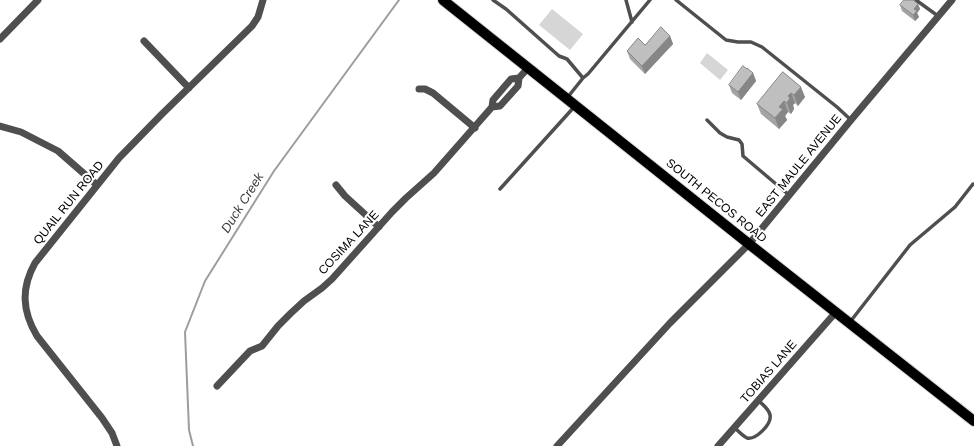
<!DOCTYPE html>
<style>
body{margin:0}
canvas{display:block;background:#fff}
</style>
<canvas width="974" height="446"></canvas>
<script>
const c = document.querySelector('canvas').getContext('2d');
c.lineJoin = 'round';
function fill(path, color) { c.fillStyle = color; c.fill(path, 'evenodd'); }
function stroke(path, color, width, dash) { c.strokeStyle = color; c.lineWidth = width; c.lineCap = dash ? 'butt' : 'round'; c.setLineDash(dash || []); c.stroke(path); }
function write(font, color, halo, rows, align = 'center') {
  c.font = font + ' Helvetica,sans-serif'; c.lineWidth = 4; c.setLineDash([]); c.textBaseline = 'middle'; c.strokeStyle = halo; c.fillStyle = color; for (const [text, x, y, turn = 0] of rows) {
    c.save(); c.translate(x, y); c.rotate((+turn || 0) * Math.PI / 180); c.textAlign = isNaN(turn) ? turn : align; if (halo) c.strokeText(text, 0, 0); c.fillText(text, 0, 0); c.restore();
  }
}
fill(new Path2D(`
 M552 9 583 34 570 50 539 25Z
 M707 53 728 70 720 80 700 63Z`), '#d6d6d6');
stroke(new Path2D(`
 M193 446 189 430 185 332 205 281 274 171 399 0`), '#9d9d9d', 2);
const primary = new Path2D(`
 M443 0 749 244 974 421`);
stroke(primary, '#dbdbdb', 12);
stroke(new Path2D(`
 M493 0 506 9 559 56 567 59 583 78
 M626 0 632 22
 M676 0 726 40 738 42H751L762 47 837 107 851 120
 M916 0 938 16
 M567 98 583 78 588 74 650 0
 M707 120 720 133 727 137 739 140 742 144 743 156 789 195
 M500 189 575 106
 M850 322 910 245 955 207 973 184
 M735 428C738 431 743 436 747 438 756 440 772 424 770 415 769 409 763 405 759 401`), '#4f4f4f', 3.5);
stroke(new Path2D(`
 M0 39 38 0
 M144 41 189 88
 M419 89H425L433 93 475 128
 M492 107 500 106 518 86 519 78 528 68
 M0 126 21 132 58 151 97 185
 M336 185 345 196 379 227
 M217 386 250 351 262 346 278 326 291 313 304 301 322 288 332 279 392 212 406 198 434 173 492 107 493 100 511 79 519 78
 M117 446 112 433 102 418 37 336C22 311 21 288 35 263L119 158 162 114 252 26 258 17 263 0
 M557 446 670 323 749 244 851 120 952 0
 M718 446 836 312`), '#4f4f4f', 7);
stroke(primary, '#000', 10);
fill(new Path2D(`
 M918 4 920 9 917 13 919 17 915 21 902 11 900 5Z
 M670 36 673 44 645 74 630 59 627 51Z
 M747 69 753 73 756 81 741 100 732 93 729 85Z
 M783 72 805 97 798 106 795 103 793 105 794 109 791 114 788 112 785 116 787 120 779 129 761 114 757 104Z`), '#a4a4a4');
fill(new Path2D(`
 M918 4 920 9 917 13 919 17 915 21 913 15 914 9Z
 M670 36 673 44 645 74 642 66Z
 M753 73 756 81 741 100 738 92Z
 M801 87 805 97 798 106 794 95Z
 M791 93 795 103 793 105 794 109 791 114 787 103 788 96Z
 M784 101 788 112 785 116 787 120 779 129 775 118 779 107Z`), '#868686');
const building = new Path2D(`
 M904 0H913L918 4 914 9 917 11 913 15 900 5Z
 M661 27 670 36 642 66 627 51 638 38 645 45Z
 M743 66 747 69V68L753 73 738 92 729 85Z
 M783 72 801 87 794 95 791 93 788 96 790 98 787 103 784 101 779 107 783 109 775 118 757 104Z`);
fill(building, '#bfbfbf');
stroke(building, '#868686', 1);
write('12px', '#000', '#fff', [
 ["EAST MAULE AVENUE",799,166,-51],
 ["SOUTH PECOS ROAD",716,201,39],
 ["QUAIL RUN ROAD",69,203,-51],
 ["COSIMA LANE",349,243,-47],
 ["TOBIAS LANE",769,372,-49]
]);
write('italic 13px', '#3e3e3e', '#fff', [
 ["Duck Creek",243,203,-58]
]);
</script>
